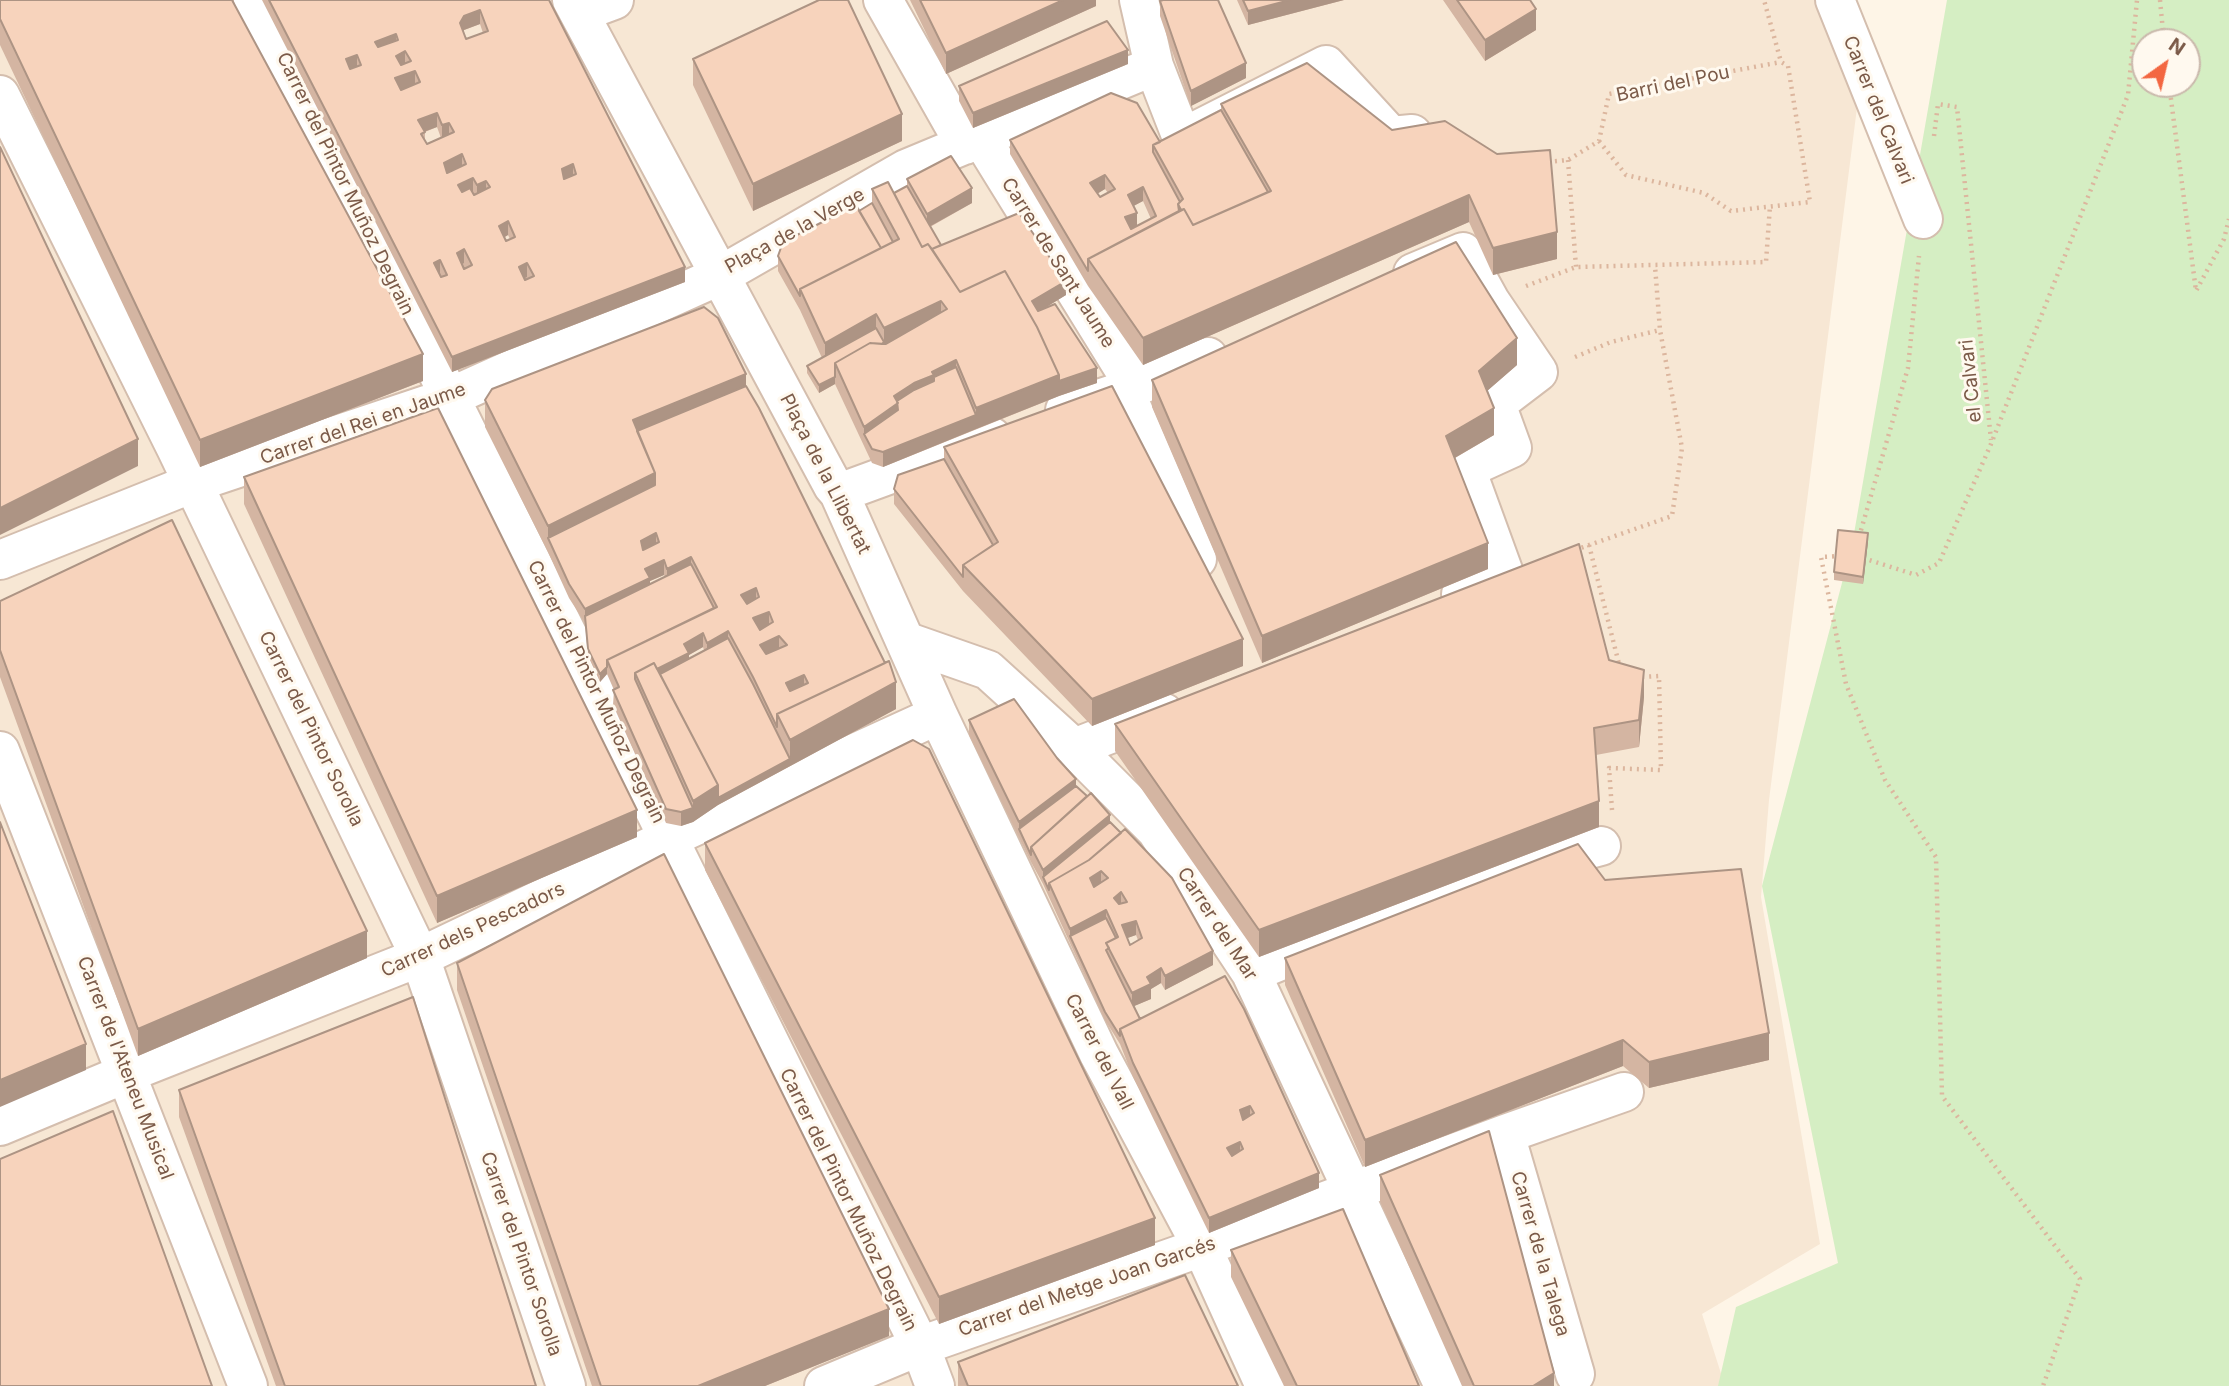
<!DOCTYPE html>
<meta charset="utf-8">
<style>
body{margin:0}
#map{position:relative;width:2229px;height:1386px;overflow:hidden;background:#fef5e7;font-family:Inter,sans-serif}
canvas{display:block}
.north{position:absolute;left:2131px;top:28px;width:70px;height:70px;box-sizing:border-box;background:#fff9ef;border:2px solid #cab9ac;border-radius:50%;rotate:34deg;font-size:19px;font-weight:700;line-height:28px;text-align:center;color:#7b5a48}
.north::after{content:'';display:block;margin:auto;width:24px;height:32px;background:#f36741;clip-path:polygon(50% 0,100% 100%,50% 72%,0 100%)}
</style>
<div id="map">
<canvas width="2229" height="1386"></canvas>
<div class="north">N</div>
</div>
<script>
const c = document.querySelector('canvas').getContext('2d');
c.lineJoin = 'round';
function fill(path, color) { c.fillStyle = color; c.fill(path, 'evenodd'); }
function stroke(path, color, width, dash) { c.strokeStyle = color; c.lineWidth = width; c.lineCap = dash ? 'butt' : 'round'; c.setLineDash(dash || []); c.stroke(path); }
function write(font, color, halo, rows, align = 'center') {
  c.font = font + ' Inter,sans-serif'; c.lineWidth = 6; c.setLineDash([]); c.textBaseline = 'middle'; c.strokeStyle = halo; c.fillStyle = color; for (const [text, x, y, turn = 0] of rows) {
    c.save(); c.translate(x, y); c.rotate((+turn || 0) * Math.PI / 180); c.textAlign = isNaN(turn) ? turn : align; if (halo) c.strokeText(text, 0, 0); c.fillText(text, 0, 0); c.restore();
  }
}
fill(new Path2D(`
 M0 0H1838L1859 92 1769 800 1761 897 1820 1244 1702 1314 1725 1386H0Z`), '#f7e7d4');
fill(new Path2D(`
 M1947 0H2229V1386H1718L1736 1307 1838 1263 1762 886 1852 545ZM2145 42H2187V84H2145Z`), '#d5eec3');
const minor = new Path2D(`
 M253 0 920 1346 935 1386
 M572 0 833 486 839 493 938 715 1099 1054 1202 1247 1265 1386
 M883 0 965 145
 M1139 0 1154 66 1182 138 1326 65 1391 136 1412 134
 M1835 0 1923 219
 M579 13 614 0
 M0 95 176 448 420 957 566 1386
 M981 138 1135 387
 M1413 273 1463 252 1490 301 1538 372 1496 404 1512 448 1466 469 1505 576 1461 594
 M1124 389 1197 559
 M1065 410 1135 387 1208 357
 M839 493 992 437
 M0 560 193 483 450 397 721 275 906 169 1154 66
 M905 641 988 670 1074 748 1156 830 1251 973 1444 1386
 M1074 748 1164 713
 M0 751 248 1386
 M1251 973 1485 877 1601 846
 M0 1126 127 1073 420 957 669 838 938 715
 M1505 1134 1575 1374
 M824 1386 920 1346 1202 1247 1505 1134 1624 1092`);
stroke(minor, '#d4beae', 42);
stroke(new Path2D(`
 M2160 0 2164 42
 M2169 84 2196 291 2224 239 2229 219
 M1934 136 1938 104 1957 107 1991 440
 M1599 141 1626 175 1704 193 1731 211 1810 202 1788 66 1781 62 1764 0
 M1568 160 1576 267
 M1548 162 1568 160 1599 141 1609 94 1781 62
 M1526 286 1576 267 1766 262 1770 206
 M1575 357 1611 342 1660 330
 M1859 537 1908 368 1919 256
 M1589 545 1620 668
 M1575 550 1672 516 1682 448 1660 330 1655 266
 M1841 556 1821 557 1846 684 1885 780 1936 857 1942 1096 2080 1279 2043 1386
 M1863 558 1916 575 1939 563 1991 444 2128 95 2137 0
 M1612 810 1609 768 1661 770 1659 676 1641 677`), '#dcb69e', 4.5, [2, 5]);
stroke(minor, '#fff', 38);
fill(new Path2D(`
 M0 0 423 381 200 467 0 45Z
 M262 0H549L685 282 452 372ZM480 24 483 33 466 39 463 32 464 30ZM437 127 441 138 427 144 425 141V132ZM508 235 510 239 506 241 505 237Z
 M910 0H1096V6L946 74Z
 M1237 0H1344L1248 25Z
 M1443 0H1530L1536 30 1485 61Z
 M1160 1 1246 78 1191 106 1160 16Z
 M693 59 902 141 753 211 693 85Z
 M1128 64 973 128 959 101V86Z
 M1221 104 1392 130 1557 259 1493 275 1469 222 1143 365 1088 286 1010 154V140L1160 142 1221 110ZM1105 189 1108 193 1100 197 1097 194ZM1143 201 1151 219 1137 226 1133 206Z
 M907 179 972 203 930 227 941 245 1066 295 1044 308 1097 383 1059 396 883 467 872 463 835 384 819 393 807 373V366L822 358 800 310 778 271V256L872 203V189L894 193 907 186Z
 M1517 365 1487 391 1494 435 1455 458 1488 569 1262 663 1152 407V380Z
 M746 386 896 709 718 805 693 822 681 826 666 823 613 705 614 690 607 674 600 682 588 656 585 623 569 598 548 552 485 427V400ZM664 575 665 577 650 584V581ZM703 647 704 650 689 659V655Z
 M944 447 1243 666 1092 726 963 591 894 504V489L944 459Z
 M244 477 637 837 437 923 244 504Z
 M1868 541 1863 584 1834 580V572Z
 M0 601 367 958 138 1056 0 677Z
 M1609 660 1644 697 1639 747 1596 755 1599 827 1259 957 1115 751V724Z
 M969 720 1076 786 1110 822 1213 965 1165 990 1161 983 1151 989V999L1134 1006 1140 1019 1225 976 1319 1188 1209 1233 1133 1077 1120 1044 1105 1020 1043 884 1031 862 969 735ZM1136 935 1138 940 1130 945 1127 938Z
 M705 843 1155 1245 939 1324 705 870Z
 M1605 880 1769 1060 1649 1088 1623 1066 1365 1167 1285 985V958Z
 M457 963 889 1336 765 1386H592L457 990Z
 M179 1090 536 1386H276L179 1117Z
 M1380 1175 1554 1386H1462L1380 1201Z
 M1231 1250 1419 1386H1284L1231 1277Z
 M958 1362 1238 1386H958Z`), '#d4b5a2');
fill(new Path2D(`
 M1063 0H1096V6L946 74V53Z
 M1290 0H1344L1248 25V11Z
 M1536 9V30L1485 61V40Z
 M480 10V24L464 30 460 37V23L464 16Z
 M396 34V49L375 57V42Z
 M1128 50V64L973 128V113Z
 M405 51V65L396 70V56Z
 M357 55V70L346 74V59Z
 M1246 63V78L1191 106V91Z
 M415 71V85L395 92V78Z
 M437 113V127L418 134V120Z
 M902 114V141L753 211V184Z
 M449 123V137L442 139V125Z
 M462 154V169L444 177V163Z
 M573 164V179L562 184V169Z
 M1105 175V189L1090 198V183Z
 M473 178V192L458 200V185Z
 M486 181V195L477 200V185Z
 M1143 187V201L1128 209V195Z
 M972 188V203L927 228V214Z
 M1469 195V222L1143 365V338Z
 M1137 213V227L1125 232V217Z
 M508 221V235L499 240V226Z
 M1557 232V259L1493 275V248Z
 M464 249V263L457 267V253Z
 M440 260V274L434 263Z
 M527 263V277L519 281V267Z
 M685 267V282L452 372V357Z
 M1066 281V295L1032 316V301Z
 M941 301V321L874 349 884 342V328Z
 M876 314V335L825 364V343Z
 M1517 338V365L1479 398V371Z
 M423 354V381L200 467V440Z
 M956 360V381L864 434V427L894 396 932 372Z
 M1097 368V383L1059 396 976 429V408L1059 375Z
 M746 374V400L638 445 633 420Z
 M835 377V384L819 393V385Z
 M1494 408V435L1446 463V436Z
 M976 415V429L883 467V452Z
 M138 439V466L0 535V508Z
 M655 473V500L548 538V526Z
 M656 533V547L641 555V541Z
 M1868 533V541L1863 584V577Z
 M1488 543V569L1262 663V636Z
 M691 557V572L667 583V569Z
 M664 560V575L650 581V592L585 616V623V609L645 569Z
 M756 588V602L741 609V595Z
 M769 612V627L753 632V618Z
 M728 631V645L707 657V643Z
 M703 633V647L689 655V667L638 678 684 644Z
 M779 636V650L760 659V645Z
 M1243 639V666L1092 726V699Z
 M607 667V674L600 682V674Z
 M1644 670V697L1639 747V720Z
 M804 675V689L786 698V683Z
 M896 682V709L718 805 693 822 681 826V812L693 808V801L718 785 790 759V740Z
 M1076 779V793L1019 829V822Z
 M1599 801V827L1259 957V930Z
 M637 810V837L437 923V896Z
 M1110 815V829L1043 877V870Z
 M1101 871V885L1090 893V878Z
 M1121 892V907L1114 912V898Z
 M1106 910V925L1070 936V929Z
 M1136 921V935L1122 940V925Z
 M367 931V958L138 1056V1029Z
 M1213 951V965L1165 990V976Z
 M1161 968V983L1151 989V999L1132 1007V993L1147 977Z
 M1769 1033V1060L1649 1088V1062Z
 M1623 1040V1066L1365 1167V1140Z
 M86 1044V1070L0 1107V1080Z
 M1250 1106V1120L1240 1125V1110Z
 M1240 1142V1156L1227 1163V1148Z
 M1319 1173V1188L1209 1233V1218Z
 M1155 1218V1245L939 1324V1297Z
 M889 1309V1336L765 1386H698Z
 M1554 1373V1386H1533Z`), '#ad9484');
const building = new Path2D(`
 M0 0H232L423 354 200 440 0 19Z
 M269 0H549L685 267 452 357ZM480 10 488 31 466 39 460 23 464 16ZM396 34 398 40 378 47 375 42ZM405 51 411 61 401 65 396 56ZM357 55 361 65 350 69 346 59ZM415 71 420 82 401 90 395 78ZM437 113 442 125 449 123 454 132 427 144 421 134 425 132 418 120ZM462 154 466 164 447 173 444 163ZM573 164 576 174 564 179 562 169ZM473 178 477 185 486 181 490 187 474 195 470 188 462 192 458 185ZM508 221 515 237 506 241 499 226ZM464 249 472 265 464 269 457 253ZM440 260 447 275 441 277 434 263ZM527 263 534 276 525 280 519 267Z
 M819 0H848L902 114 753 184 693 59Z
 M920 0H1063L946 53Z
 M1163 0H1218L1246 63 1191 91 1160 1Z
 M1243 0H1290L1248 11Z
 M1457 0H1530L1536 9 1485 40Z
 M1107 21 1128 50 973 113 959 86Z
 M1307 63 1392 130 1445 121 1497 154 1550 150 1557 232 1493 248 1469 195 1143 338 1088 259 1184 209 1193 225 1271 191 1221 104Z
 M1111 93 1137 103 1160 142 1153 145V152L1180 202 1178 204 1179 211 1088 259V271L1010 140ZM1105 175 1115 189 1100 197 1090 183ZM1143 187 1156 216 1131 229 1125 217 1137 213 1128 195Z
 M1221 110 1268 192 1193 225 1184 209 1181 210 1178 204 1183 199 1153 145Z
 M0 147 138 439 0 508Z
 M951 156 972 188 927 214 907 179Z
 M888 182 922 247 928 244 960 292 1005 271 1037 327 1059 375 976 408 956 360 932 372 934 375 914 383 894 396 898 403 864 427 835 363 870 343 886 344 947 309 941 301 884 328 876 314 825 343 800 289 899 239 872 189Z
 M907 186 941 245 932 249 928 244 922 247 894 193Z
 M872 203 893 242 881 248 859 211Z
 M856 205 881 248 800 289V296L778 256 783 242Z
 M1019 213 1066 281 1032 301 1038 311 1055 304 1097 368 1059 381V375L1037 327 1005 271 960 292 932 249Z
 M1456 242 1517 338 1479 371 1494 408 1446 436 1488 543 1262 636 1152 380Z
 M704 307 718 318 746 374 633 420 655 473 548 526 485 400 492 389Z
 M876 328 884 342 882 344 870 343 835 363V377L819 385 807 366Z
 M956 367 976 415 883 452 872 449 864 434 898 410 897 401 914 390 934 381V377Z
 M746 386 759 408 885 663 777 714V727L753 677 728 631 707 643 703 633 684 644 689 653 657 669 654 663 635 673V679L693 808 681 812 666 809 613 690 619 687 607 660 717 607 691 557 667 569 664 560 645 569 650 578 585 609 569 584 548 538 655 485V473L637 431ZM656 533 659 542 643 550 641 541ZM756 588 759 597 747 604 741 595ZM769 612 773 622 760 630 753 618ZM779 636 787 645 766 654 760 645ZM804 675 808 683 790 691 786 683Z
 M1112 386 1243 639 1092 699 963 565 998 542 944 447Z
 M438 408 637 810 437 896 244 477Z
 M944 459 993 545 963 565V577L894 489 898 475Z
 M172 520 367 931 138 1029 0 650V601Z
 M1838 530 1868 533 1863 577 1834 572Z
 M1579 544 1609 660 1644 670 1639 720 1594 728 1599 801 1259 930 1115 724Z
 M691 564 714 608 607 660V667L600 674 588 649 585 616Z
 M728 638 753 684 790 759 718 798V785L660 674Z
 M889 661 896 682 790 740 777 714Z
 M654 663 718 785 693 801 635 673Z
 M1014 699 1057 758 1076 779 1019 822 969 720Z
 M913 740 929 749 1155 1218 939 1297 705 843Z
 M1076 786 1087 796 1031 847V855L1019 829Z
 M1091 793 1110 815 1043 870 1031 847Z
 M0 822 86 1044 0 1080Z
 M1110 822 1121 833 1089 860 1049 883V890L1043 877Z
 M1125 829 1172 878 1213 951 1165 976 1161 968 1147 977 1151 984 1132 993 1106 943 1118 937 1106 910 1070 929 1049 883 1089 860ZM1101 871 1108 878 1094 887 1090 878ZM1121 892 1127 902 1119 904 1114 898ZM1136 921 1142 938 1130 945 1122 925Z
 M1578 844 1605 880 1741 869 1769 1033 1649 1062 1623 1040 1365 1140 1285 958Z
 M664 854 889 1309 698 1386H601L457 963Z
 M1106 918 1116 938 1106 943 1109 948 1106 950 1140 1019 1120 1029V1036L1105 1012 1070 936Z
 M1225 976 1244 1009 1319 1173 1209 1218 1133 1063 1120 1029ZM1250 1106 1254 1113 1243 1120 1240 1110ZM1240 1142 1243 1149 1232 1156 1227 1148Z
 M413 997 536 1386H285L179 1090Z
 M113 1111 212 1386H0V1159Z
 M1489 1131 1554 1373 1533 1386H1474L1380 1175Z
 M1343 1209 1419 1386H1297L1231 1250Z
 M1185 1275 1238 1386H968L958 1362Z`);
fill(building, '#f7d3bc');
stroke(building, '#ad9484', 2);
write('19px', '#7b5a48', '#fff9ef', [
 ["Barri del Pou",1673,84,-12],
 ["Carrer del Calvari",1878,110,68],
 ["Carrer del Pintor Muñoz Degrain",345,184,64],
 ["Plaça de la Verge",795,231,-29],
 ["Carrer de Sant Jaume",1058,263,58],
 ["el Calvari",1971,381,-96],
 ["Carrer del Rei en Jaume",363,424,-19],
 ["Plaça de la Llibertat",825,474,63],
 ["Carrer del Pintor Muñoz Degrain",596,692,64],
 ["Carrer del Pintor Sorolla",311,729,64],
 ["Carrer del Mar",1217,924,57],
 ["Carrer dels Pescadors",473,930,-25],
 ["Carrer del Vall",1099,1052,63],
 ["Carrer de l'Ateneu Musical",125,1068,69],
 ["Carrer del Pintor Muñoz Degrain",848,1200,64],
 ["Carrer del Pintor Sorolla",521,1254,71],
 ["Carrer de la Talega",1540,1254,74],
 ["Carrer del Metge Joan Garcés",1087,1287,-19]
]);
</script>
